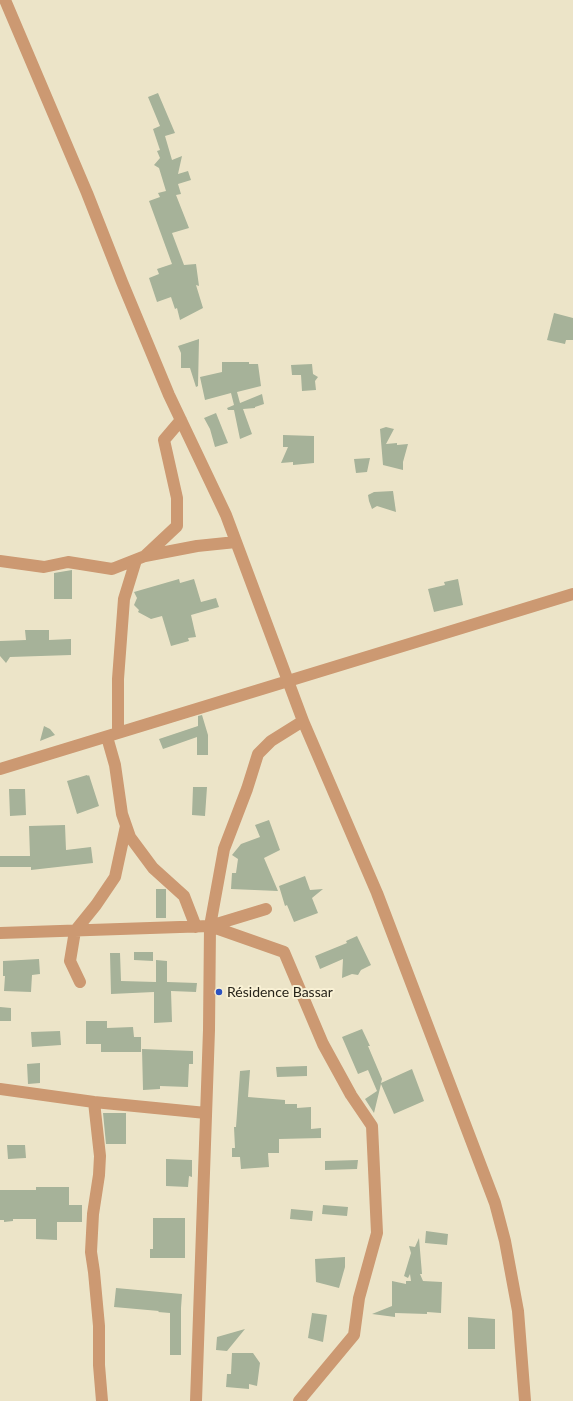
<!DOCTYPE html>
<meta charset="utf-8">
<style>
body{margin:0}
canvas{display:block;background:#ece4c8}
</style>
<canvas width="573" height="1401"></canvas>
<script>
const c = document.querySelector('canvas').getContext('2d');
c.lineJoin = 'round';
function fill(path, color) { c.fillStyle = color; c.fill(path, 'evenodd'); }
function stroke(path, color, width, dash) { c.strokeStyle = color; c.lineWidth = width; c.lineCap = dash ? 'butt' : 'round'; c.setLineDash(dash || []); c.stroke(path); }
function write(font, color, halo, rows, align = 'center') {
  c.font = font + ' Lato,sans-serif'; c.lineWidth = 4; c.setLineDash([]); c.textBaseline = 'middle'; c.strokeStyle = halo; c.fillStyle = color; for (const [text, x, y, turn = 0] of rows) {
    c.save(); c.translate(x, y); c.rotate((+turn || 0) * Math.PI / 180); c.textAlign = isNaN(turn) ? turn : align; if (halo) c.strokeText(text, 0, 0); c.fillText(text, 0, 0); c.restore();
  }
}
fill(new Path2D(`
 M158 93 175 133 165 136 172 160 182 156 178 174 188 171 191 180 178 184 181 194 176 195 189 228 172 233 184 265 196 264 199 286 196 285 203 308 180 320 177 308 175 309 171 297 157 302 149 278 159 274 157 269 172 264 149 201 160 197 158 193 166 191 159 168 154 165 160 158 157 151 160 150 153 129 160 126 148 97Z
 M554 313 573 318V340H566L565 344 547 340Z
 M199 339 198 386 196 387 190 368H181V353L178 346Z
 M222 362H249V364H258L261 386 237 392 240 403 262 394 264 404 255 407V408L243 409 252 434 240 439 234 410H228L227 408 234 405 231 393 205 400 200 377 222 372Z
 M312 364 313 374 318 377 315 381 316 390 302 391 301 375H292L291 365Z
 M216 413 228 443 215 447 210 429 204 418Z
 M386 427 394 429 386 444 397 443V445L408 444 403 462V470L383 465 380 429Z
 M283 435 314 436V463L293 465V462L281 463 288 447H283Z
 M370 458 367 472 356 473 354 459Z
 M393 491 396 512 377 506 372 509 369 501 368 495 374 492Z
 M72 570V599H54V573Z
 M179 579 180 583 194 579 201 602 216 598 219 607 191 615 196 637 188 638 189 641 171 646 162 616 151 619 138 612 139 610 134 605 137 598 134 592Z
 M458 579 463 605 434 612 428 589 445 585 444 582Z
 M25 630H49V640L71 639V655L10 657 6 663 0 656V641L26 640Z
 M202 715 208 735V755H197V737L163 749 159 739 198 726V716Z
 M44 726 50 729 55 735 40 741Z
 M87 775 88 776 89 775 99 806 77 814 67 781Z
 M193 787H207L205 816 192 815Z
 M9 789H25L26 815 10 816Z
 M269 820 280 850 264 858 278 891 231 889 232 873H236L238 859 232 855 241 844 260 837 255 825Z
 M65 825 66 850 91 847 93 863 31 870V867H0V856H30L29 826Z
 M305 876 310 890 323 889 312 898 318 913 294 922 287 905 285 906 279 886Z
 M156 889H166V918H156Z
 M357 936 371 965 361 970 358 975 352 974 342 978 343 959 320 969 315 956 347 943 346 941Z
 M134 952H153V961L134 960Z
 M110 953H120L121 981 156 982V960L167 961V982L197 983 196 992 171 991 172 1022 154 1023V992L111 994Z
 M39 959 40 974 32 975 31 992 4 991 5 976H3V961Z
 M0 1007 11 1008V1021H0Z
 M86 1021H107V1028L133 1027 134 1037H141V1052H101V1044H86Z
 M362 1029 370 1046H368L382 1079 381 1083 412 1069 424 1101 394 1114 381 1084 374 1113 365 1099 377 1091 368 1070 358 1074 342 1037Z
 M60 1031 61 1045 32 1047 31 1032Z
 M142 1049 193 1051V1064H189L188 1087 160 1086V1089L143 1090Z
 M40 1063V1083L28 1084 27 1064Z
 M307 1066V1076L277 1077 276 1067Z
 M250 1070 248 1097 285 1100V1104H297V1108L311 1107V1129L321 1128V1138L279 1139V1153H268L269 1167 241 1169 240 1157H232V1148H235L234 1127H236L240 1071Z
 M103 1113H126V1144H106Z
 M7 1145H25L26 1158 8 1159Z
 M166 1159 192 1160V1177L189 1176 188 1187 166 1186Z
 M358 1160 357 1169 325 1170V1161Z
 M36 1187H69V1205H82V1222H57V1240L36 1239V1219H13V1221L4 1222V1220H0V1190H36Z
 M323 1205 348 1207 347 1216 322 1214Z
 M291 1209 313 1211 312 1221 290 1219Z
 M153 1218H185V1258H150V1249H153Z
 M426 1231 448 1234 447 1245 425 1243Z
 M419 1238 422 1274H420L423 1281 442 1282 441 1313 427 1312V1314L395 1313V1317L372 1314 392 1306V1281L406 1284V1281H411L410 1274 408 1278 404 1276 411 1253 409 1246 415 1247Z
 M345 1257V1267L339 1288 316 1282 315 1259Z
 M116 1288 182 1294 181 1308V1355H170V1313L158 1312 159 1311 114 1307Z
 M312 1313 327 1315 323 1342 308 1338Z
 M468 1317 495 1319V1349H468Z
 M245 1329 227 1351 216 1350 217 1337Z
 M232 1353H253L260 1363 257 1386 249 1384V1389L226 1387 227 1374H231Z`), '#a6b299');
stroke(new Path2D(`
 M5 0 87 193 122 282 169 395 226 515 303 721 377 893 495 1203 505 1241 518 1311 525 1401
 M145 556 197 546 236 542
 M0 561 44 567 68 562 112 569 145 556 177 526V498L164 440 181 420
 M118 733V679L124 599 136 560
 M107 737 115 765 122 814 130 837 153 868 184 896 196 927
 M0 769 573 594
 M210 926 284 952 323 1044 351 1095 372 1126 377 1233 359 1298 354 1335 299 1401
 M0 933 210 926 266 909
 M80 982 70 961 75 931 96 905 115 877 126 826
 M0 1089 94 1102 206 1113
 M94 1102 100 1156 99 1175 93 1214 91 1252 94 1272 99 1326V1365L102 1401
 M196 1401 209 1030 210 926 224 849 247 789 258 754 271 741 303 721`), '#cc9972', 12);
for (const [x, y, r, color] of [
 [219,992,4,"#2c52c1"]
]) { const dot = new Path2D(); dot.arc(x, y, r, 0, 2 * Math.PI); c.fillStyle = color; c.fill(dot); stroke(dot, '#f9f1d5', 1.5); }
write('14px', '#28251b', '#f9f1d5', [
 ["Résidence Bassar",227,992]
], 'left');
</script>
